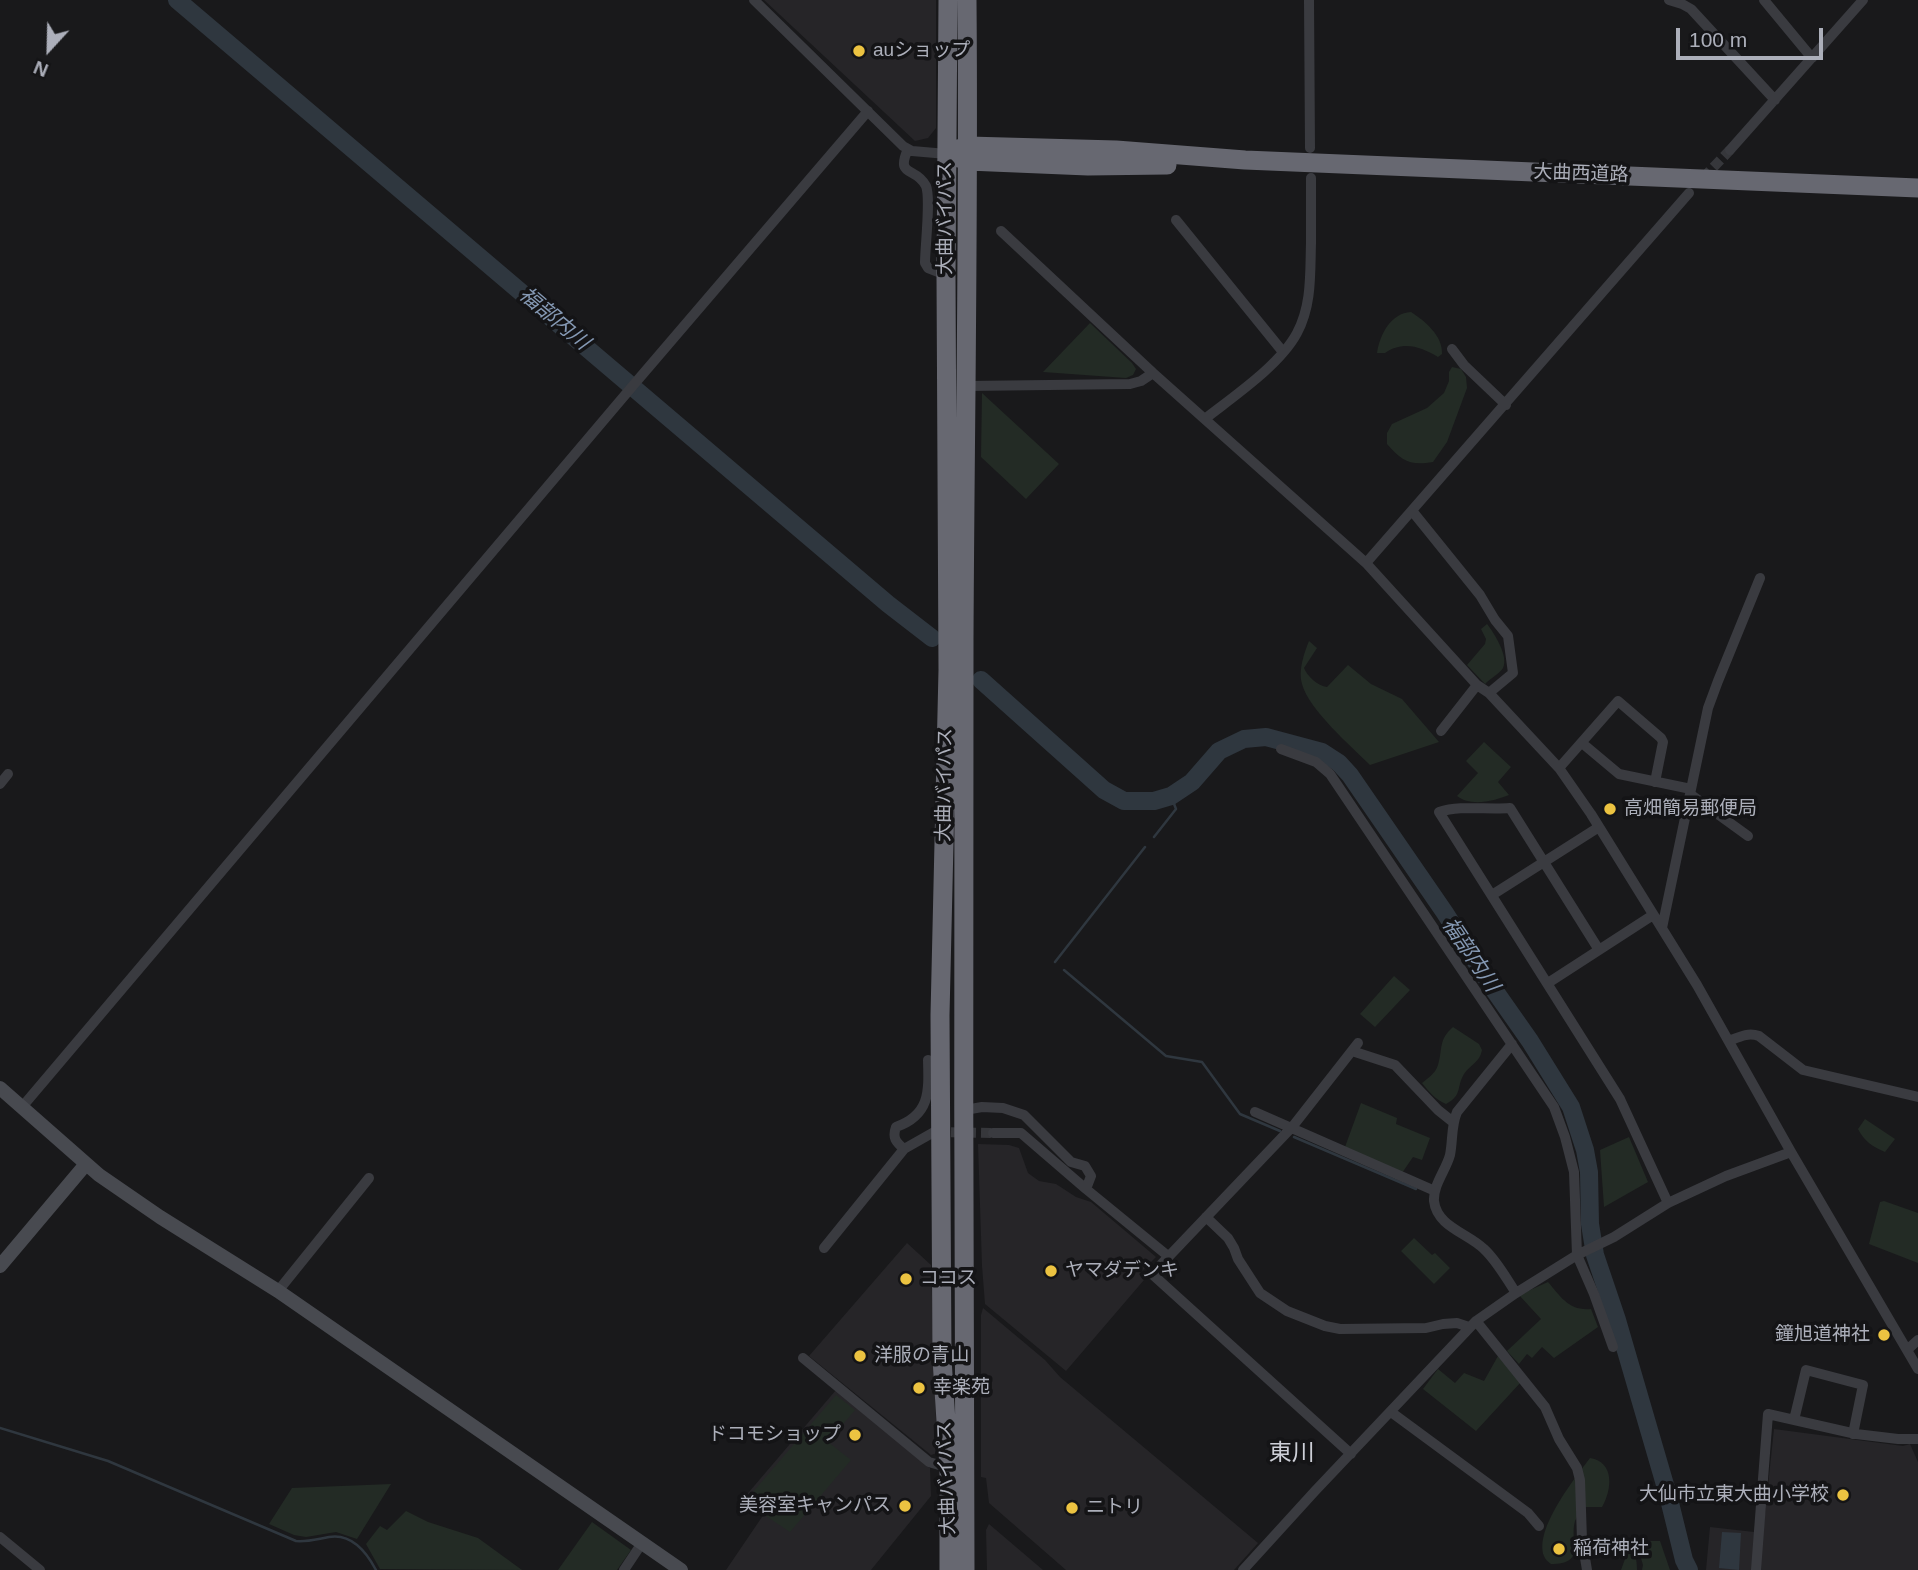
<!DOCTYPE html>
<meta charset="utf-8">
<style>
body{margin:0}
#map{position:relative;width:1918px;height:1570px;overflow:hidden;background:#19191b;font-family:Helvetica,sans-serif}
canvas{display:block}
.north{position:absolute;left:14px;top:14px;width:70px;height:70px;-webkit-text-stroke:5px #141416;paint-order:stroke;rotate:202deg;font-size:19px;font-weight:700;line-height:28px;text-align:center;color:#acafba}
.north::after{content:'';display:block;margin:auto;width:24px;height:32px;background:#acafba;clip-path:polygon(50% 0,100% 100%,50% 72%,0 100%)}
.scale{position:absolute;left:1676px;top:28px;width:147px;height:32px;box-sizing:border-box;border:4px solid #acafba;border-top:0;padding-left:9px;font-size:21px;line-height:24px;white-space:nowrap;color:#acafba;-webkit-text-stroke:5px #141416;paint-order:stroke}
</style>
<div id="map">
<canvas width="1918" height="1570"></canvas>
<div class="north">N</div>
<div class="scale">100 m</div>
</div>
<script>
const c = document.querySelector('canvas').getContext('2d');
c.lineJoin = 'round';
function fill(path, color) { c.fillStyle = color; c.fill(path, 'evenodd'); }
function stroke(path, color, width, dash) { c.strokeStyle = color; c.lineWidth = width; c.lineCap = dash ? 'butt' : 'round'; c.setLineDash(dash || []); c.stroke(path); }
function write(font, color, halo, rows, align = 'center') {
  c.font = font + ' Helvetica,"Noto Sans JP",sans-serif'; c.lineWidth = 7; c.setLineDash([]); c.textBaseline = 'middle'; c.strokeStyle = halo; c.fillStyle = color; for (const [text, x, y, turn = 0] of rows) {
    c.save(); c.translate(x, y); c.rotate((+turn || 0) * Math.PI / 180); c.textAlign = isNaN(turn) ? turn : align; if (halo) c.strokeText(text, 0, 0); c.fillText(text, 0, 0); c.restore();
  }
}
fill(new Path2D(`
 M764 0H936V128L928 138 915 141Z
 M978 1144 1009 1145 1019 1148 1028 1173 1039 1181 1056 1184 1076 1197 1091 1202 1156 1257 1139 1274 1144 1280 1066 1371 985 1304 982 1266Z
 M907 1243 931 1265 937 1453 931 1455 809 1356Z
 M983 1308 1045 1360 1060 1377 1258 1543 1234 1570H1066L989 1503 986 1478 981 1477V1315Z
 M836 1390 930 1468 931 1496 871 1570H726L764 1514 743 1499Z
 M1774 1429 1903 1446 1910 1444 1918 1462V1570H1706L1710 1527 1763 1533Z
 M989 1524 1043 1570H987L986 1530Z`), '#262528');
fill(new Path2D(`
 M1411 312C1425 321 1443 336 1442 354L1438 357C1422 347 1403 340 1385 353H1377C1380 334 1391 313 1411 312Z
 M1090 323 1132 363 1136 369 1133 375 1126 378 1043 372Z
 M1452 367 1461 369 1466 377 1467 388 1447 442 1433 462C1410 466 1402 461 1387 444V433L1392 424 1427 408 1444 393 1449 381V372Z
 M982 393 1059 464 1026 499 981 457Z
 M1487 624C1494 633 1509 656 1503 668 1500 673 1490 679 1485 684L1467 665 1485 644 1486 639 1481 629Z
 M1309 641 1317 648 1304 668C1307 676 1318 686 1327 687L1348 665 1371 684 1402 699 1439 742 1370 765C1351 746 1309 710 1302 684 1298 671 1304 653 1309 641Z
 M1484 742 1511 767 1498 782 1509 795C1494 801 1471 807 1457 796L1478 773 1466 761Z
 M1394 976 1410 990 1375 1027 1360 1014Z
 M1453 1027 1479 1044 1482 1050C1480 1062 1471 1064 1464 1074 1456 1087 1463 1095 1446 1104 1436 1100 1429 1092 1422 1083 1428 1078 1435 1074 1438 1065 1443 1049 1438 1040 1453 1027Z
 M1361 1103 1397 1118 1396 1124 1430 1138 1422 1160 1413 1157 1402 1173 1345 1147Z
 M1865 1119 1895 1139 1885 1152C1873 1147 1864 1141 1858 1129Z
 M1629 1137 1648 1182 1604 1207 1600 1150Z
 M1884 1201 1918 1213V1263L1869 1244 1880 1202Z
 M1414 1238 1432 1255 1435 1253 1450 1268 1434 1284 1401 1251Z
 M1548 1282C1561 1297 1569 1311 1591 1309L1598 1327 1554 1358 1542 1347 1532 1358 1527 1354 1519 1364 1507 1351 1541 1319 1519 1295Z
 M1498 1356 1521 1382 1476 1431 1423 1389 1438 1369 1455 1383 1464 1373 1484 1381Z
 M836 1395 855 1410 828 1442 851 1460 790 1532 766 1516 767 1513 747 1499Z
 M1590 1458C1615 1462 1612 1490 1602 1507H1586C1583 1511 1577 1516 1575 1521 1569 1542 1587 1564 1551 1564 1548 1562 1545 1559 1544 1556 1534 1529 1575 1478 1590 1458Z
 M391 1484 357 1539 336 1532 306 1537 294 1535 269 1524 292 1488Z
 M406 1511 428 1522 478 1538 522 1570 380 1569 366 1544 380 1526 387 1530Z
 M592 1522 631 1550 617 1570H558Z
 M1627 1541 1630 1542C1635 1551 1637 1560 1637 1570H1621L1625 1559 1624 1545Z
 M1636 1541H1660L1670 1570H1642L1643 1565Z`), '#232b25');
fill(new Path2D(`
 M1722 1532 1741 1533 1739 1570 1719 1568Z`), '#2f373f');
stroke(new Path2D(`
 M1154 837 1176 809 1171 796
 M1055 962 1145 847
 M1064 970 1166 1056 1202 1062 1240 1114 1280 1131
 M1294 1137 1416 1189
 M0 1428 108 1461 296 1541C308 1542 317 1539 329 1537 352 1533 367 1553 376 1570`), '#2f373f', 2.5);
stroke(new Path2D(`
 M177 0 888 604 932 638
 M981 680 1104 790 1124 801H1154L1171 796 1192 782 1219 751 1244 739 1266 737 1322 752 1339 763 1350 775 1445 913 1490 984 1530 1041 1571 1107 1585 1150 1589 1172 1590 1224 1595 1255 1617 1320 1668 1495 1684 1560 1689 1570`), '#2f373f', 18);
stroke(new Path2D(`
 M1703 178 1730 150
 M936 1132 993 1133`), '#36373b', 10, [10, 5]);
stroke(new Path2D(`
 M754 0 903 146 912 151 947 154
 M1309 0 1310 148
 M1669 0 1682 4 1691 9 1775 100
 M1764 0 1812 58
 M908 149C895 178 916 166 926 186 931 198 925 247 925 263L928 268 946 275
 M1730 150 1863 0
 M1176 220 1283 352
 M1001 231 1153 373 1366 563 1477 685 1489 693 1559 768 1591 814 1697 985 1791 1152 1918 1369
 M1452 349 1464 365 1506 405
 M967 386 1130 384 1141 381 1153 373
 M1206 418C1234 396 1280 365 1297 333 1312 305 1310 274 1311 243 1311 221 1311 200 1311 178
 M1413 512 1480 595 1495 620 1508 636 1513 673 1489 693
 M1366 563 1689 193
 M1441 731 1477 685
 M1582 743 1619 774 1691 789
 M1281 749 1316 762 1330 774 1554 1107 1565 1137 1574 1172 1577 1255 1594 1294 1613 1347
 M1559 768 1618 701 1661 738 1663 742 1655 782
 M0 784 8 774
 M1690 794 1748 836
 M1492 895 1599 827
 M1662 928 1708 708 1718 681 1760 578
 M1599 950 1510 808C1486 810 1461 805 1439 812L1620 1099 1668 1203
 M1548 983 1653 915
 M1729 1041C1739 1037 1748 1032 1759 1036L1803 1070 1918 1097
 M1512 1044 1457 1112C1451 1126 1453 1140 1450 1155 1446 1170 1433 1185 1434 1201 1437 1227 1468 1233 1484 1249 1497 1261 1506 1278 1516 1293
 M1352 1051 1395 1065 1438 1110 1453 1122
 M22 1107 636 382 868 111
 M965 1110 982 1107 1003 1108 1024 1115 1071 1162 1085 1166 1091 1176 1086 1189
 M1255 1112 1435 1191
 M993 1133H1021L1086 1189 1168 1256
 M904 1149C896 1142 892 1138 896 1127 930 1115 929 1092 928 1060
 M1206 1217 1228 1238 1234 1248 1238 1259 1260 1293 1287 1311 1325 1326 1340 1329 1426 1328 1443 1324 1457 1323 1469 1327
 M824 1248 904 1149 934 1132
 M278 1291 369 1178
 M1476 1321 1545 1407 1559 1439 1577 1468 1580 1480 1582 1540 1587 1570
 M1907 1350 1918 1340
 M803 1358 929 1462 949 1468
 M1391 1412 1528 1513 1539 1526
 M1794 1420 1806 1370 1863 1385 1853 1434
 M1351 1454 1152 1274 1293 1126 1358 1043
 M0 1537 40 1570
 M624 1570 642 1543
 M1243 1570 1315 1491 1476 1321 1516 1293 1577 1255 1614 1237 1668 1203 1726 1176 1791 1152
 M1756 1570 1768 1414 1856 1434 1898 1439H1918`), '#3a3b40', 10);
stroke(new Path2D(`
 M0 1088 99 1175 160 1217 278 1291 681 1570
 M0 1266 86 1164`), '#484a50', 14);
stroke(new Path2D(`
 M948 0 946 275 948 670 940 1015 942 1359 949 1468V1570
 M958 149 968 146 1116 150 1245 160 1918 188
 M956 157 968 161 1088 166 1167 165
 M965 1570C964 1260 963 949 964 639 965 426 969 213 967 0`), '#676871', 19);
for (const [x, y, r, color] of [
 [859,51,7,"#ecc341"],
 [1610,809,7,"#ecc341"],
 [1051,1271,7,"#ecc341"],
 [906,1279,7,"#ecc341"],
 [1884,1335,7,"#ecc341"],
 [860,1356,7,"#ecc341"],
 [919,1388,7,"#ecc341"],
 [855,1435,7,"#ecc341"],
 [1843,1495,7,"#ecc341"],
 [905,1506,7,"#ecc341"],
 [1072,1508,7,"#ecc341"],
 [1559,1549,7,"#ecc341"]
]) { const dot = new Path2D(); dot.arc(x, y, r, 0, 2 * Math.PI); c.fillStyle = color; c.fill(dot); stroke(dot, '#141416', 2.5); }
write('19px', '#acafba', '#141416', [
 ["auショップ",873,51],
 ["高畑簡易郵便局",1624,809],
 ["ヤマダデンキ",1065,1271],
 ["ココス",920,1279],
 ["鐘旭道神社",1870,1335,"right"],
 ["洋服の青山",874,1356],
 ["幸楽苑",933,1388],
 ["ドコモショップ",841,1435,"right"],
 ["大仙市立東大曲小学校",1829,1495,"right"],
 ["美容室キャンパス",891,1506,"right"],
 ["ニトリ",1086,1508],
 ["稲荷神社",1573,1549]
], 'left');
write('19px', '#acafba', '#141416', [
 ["大曲西道路",1581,174,2],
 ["大曲バイパス",946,218,-90],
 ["大曲バイパス",945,785,-89],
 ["大曲バイパス",947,1478,-92]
]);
write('italic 21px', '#8599b4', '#141416', [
 ["福部内川",554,319,40],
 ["福部内川",1470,955,56]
]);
write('23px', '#cdcfd7', '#141416', [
 ["東川",1292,1454]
]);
</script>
